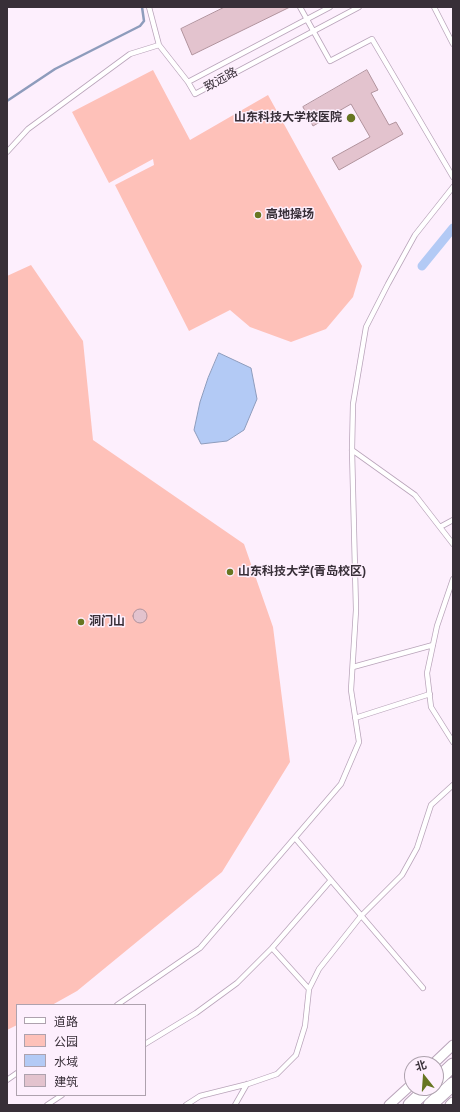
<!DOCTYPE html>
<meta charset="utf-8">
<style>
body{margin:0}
#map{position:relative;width:460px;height:1112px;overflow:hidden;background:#fdeffd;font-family:Helvetica,"Noto Sans SC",sans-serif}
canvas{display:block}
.frame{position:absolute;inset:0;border:8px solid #382f38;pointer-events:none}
.legend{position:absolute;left:16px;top:1004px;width:130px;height:92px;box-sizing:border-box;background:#fdeffd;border:1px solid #aea2ae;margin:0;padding:5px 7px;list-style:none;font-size:12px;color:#382f38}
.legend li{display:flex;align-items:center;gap:8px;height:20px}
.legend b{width:20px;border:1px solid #aea2ae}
.north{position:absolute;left:404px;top:1056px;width:40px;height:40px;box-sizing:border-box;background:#fdeffd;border:1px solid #aea2ae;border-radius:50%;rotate:343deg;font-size:11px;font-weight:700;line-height:16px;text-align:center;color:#382f38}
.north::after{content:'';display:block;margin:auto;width:14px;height:18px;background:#677622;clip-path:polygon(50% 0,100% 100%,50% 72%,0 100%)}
</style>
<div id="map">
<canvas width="460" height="1112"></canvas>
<div class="frame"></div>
<ul class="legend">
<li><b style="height:5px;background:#fff"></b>道路</li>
<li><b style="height:11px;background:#fec1b9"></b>公园</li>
<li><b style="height:11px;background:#b3caf5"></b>水域</li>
<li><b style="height:11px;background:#e3c3ce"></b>建筑</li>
</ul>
<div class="north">北</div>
</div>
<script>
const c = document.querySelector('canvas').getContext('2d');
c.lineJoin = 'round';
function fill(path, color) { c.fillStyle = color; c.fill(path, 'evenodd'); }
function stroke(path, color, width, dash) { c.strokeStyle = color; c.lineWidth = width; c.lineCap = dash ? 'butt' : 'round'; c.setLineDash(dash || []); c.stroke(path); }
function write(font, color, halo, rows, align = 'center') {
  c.font = font + ' Helvetica,"Noto Sans SC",sans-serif'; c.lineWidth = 3; c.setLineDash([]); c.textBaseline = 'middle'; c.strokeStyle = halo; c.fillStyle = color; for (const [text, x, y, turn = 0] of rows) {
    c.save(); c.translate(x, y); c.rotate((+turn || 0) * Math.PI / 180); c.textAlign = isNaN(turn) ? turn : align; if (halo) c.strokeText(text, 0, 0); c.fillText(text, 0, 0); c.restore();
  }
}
fill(new Path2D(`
 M153 70 190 140 268 95 362 266 353 297 326 329 291 342 250 327 230 310 189 331 115 185 154 165 153 159 109 183 72 112Z
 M31 265 83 341 93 440 244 544 273 627 290 762 222 872 77 991 52 1005H17V1025L7 1030V276Z`), '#fec1b9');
const water = new Path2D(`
 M219 353 251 368 257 399 244 430 227 441 201 444 194 430 200 402 208 378Z`);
fill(water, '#b3caf5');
stroke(water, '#8e9cbc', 1);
stroke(new Path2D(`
 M7 101 55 69 140 26 144 21 142 7`), '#8e9cbc', 2.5);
stroke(new Path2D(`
 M422 266 453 228`), '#b3caf5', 9);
const building = new Path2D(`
 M225 7H290L192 55 181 29Z
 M367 70 378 90 371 93 389 125 396 122 403 134 339 170 332 158 370 137 351 104 313 126 303 107Z
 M133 616a7 7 0 1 1 14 0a7 7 0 1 1-14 0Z`);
fill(building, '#e3c3ce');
stroke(building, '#b1939d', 1);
const service = new Path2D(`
 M149 7 159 45
 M300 7 330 61 372 39 453 177
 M434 7 453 44
 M188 82 330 7
 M7 152 28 129 130 54 159 45 188 82 195 94 359 7
 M352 450 415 495 453 544
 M440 527 453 520
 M453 579 437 626 427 673 431 707 453 742
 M353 667 433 645
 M355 718 430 694
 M295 838 423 988
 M272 948 309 989
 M117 1005 200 948 341 784 359 742 351 690 356 610 352 450 353 404 366 327 388 284 415 235 453 187
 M145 1044 196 1013 237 983 272 948 331 880
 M7 1080 17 1073
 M47 1105 62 1095
 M186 1105 200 1096 248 1084 277 1074 296 1055 305 1026 309 989 319 969 361 916 402 875 417 848 431 805 453 785
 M235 1105 247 1084`);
const minor = new Path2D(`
 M433 1064 453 1045
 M389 1105 412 1084
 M450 1105 453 1102`);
const secondary = new Path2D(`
 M436 1081 453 1065
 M410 1105 428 1088
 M430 1105 453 1084`);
stroke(service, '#b9a4ba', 6);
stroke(minor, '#b9a4ba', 11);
stroke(secondary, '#b9a4ba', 15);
stroke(service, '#fff', 4.5);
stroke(minor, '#fff', 9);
stroke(secondary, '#fff', 13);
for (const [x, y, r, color] of [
 [351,118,5,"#677622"],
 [258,215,4,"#677622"],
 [230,572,4,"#677622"],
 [81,622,4,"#677622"]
]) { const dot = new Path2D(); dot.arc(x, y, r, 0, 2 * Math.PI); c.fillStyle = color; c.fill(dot); stroke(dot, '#fdeffd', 1.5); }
write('12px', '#382f38', '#fdeffd', [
 ["致远路",221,80,-28]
]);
write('bold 12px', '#382f38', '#fdeffd', [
 ["山东科技大学校医院",342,118,"right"],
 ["高地操场",266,215],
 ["山东科技大学(青岛校区)",238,572],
 ["洞门山",89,622]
], 'left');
</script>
